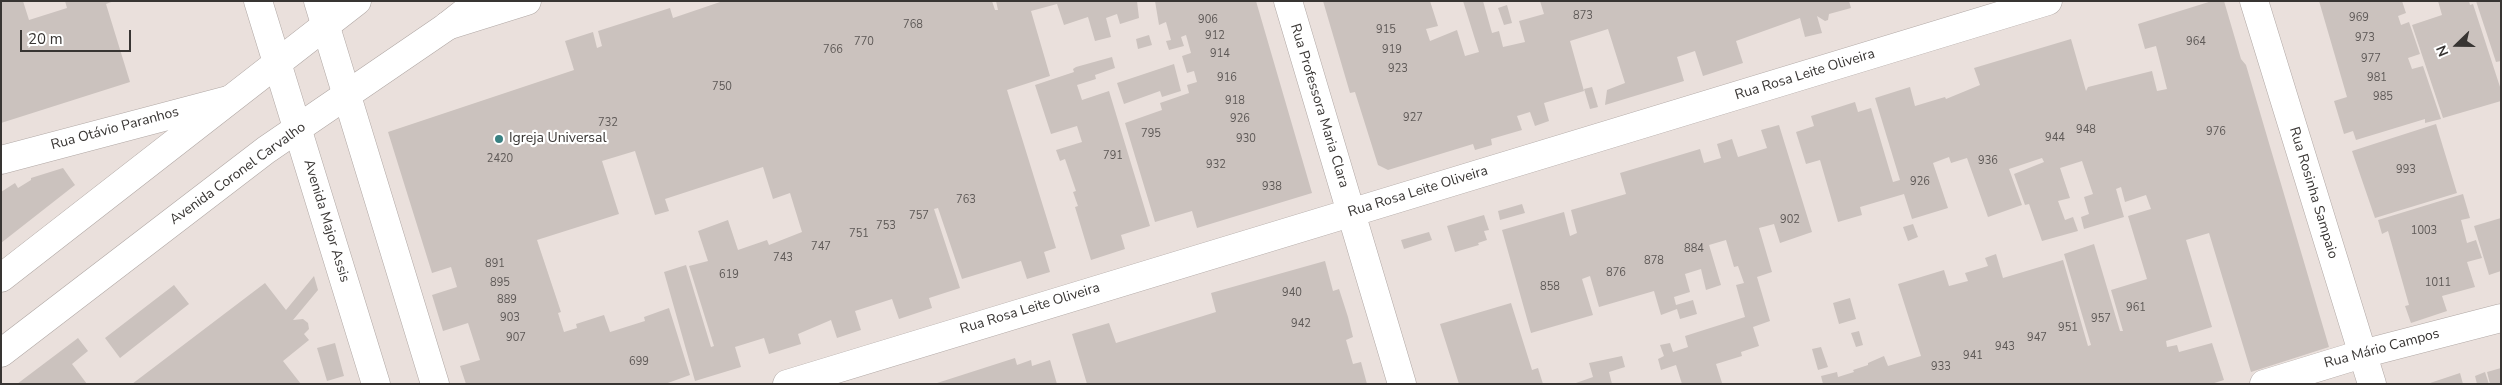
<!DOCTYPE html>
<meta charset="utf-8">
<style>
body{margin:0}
#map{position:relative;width:2502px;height:385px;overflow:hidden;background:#eae0dc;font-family:"Nunito Sans",sans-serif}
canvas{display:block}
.frame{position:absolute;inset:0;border:2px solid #383533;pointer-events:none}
.north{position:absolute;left:2432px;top:20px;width:50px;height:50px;-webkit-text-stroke:4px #fff;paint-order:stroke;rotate:248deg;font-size:14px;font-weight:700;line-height:20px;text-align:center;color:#383533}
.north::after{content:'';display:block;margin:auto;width:18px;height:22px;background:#383533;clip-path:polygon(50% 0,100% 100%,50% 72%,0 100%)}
.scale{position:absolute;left:20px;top:30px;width:111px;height:22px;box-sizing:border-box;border:2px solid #383533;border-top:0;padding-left:6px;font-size:15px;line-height:18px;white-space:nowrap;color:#383533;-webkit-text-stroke:4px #fff;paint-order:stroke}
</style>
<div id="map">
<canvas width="2502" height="385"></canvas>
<div class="frame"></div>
<div class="north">N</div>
<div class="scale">20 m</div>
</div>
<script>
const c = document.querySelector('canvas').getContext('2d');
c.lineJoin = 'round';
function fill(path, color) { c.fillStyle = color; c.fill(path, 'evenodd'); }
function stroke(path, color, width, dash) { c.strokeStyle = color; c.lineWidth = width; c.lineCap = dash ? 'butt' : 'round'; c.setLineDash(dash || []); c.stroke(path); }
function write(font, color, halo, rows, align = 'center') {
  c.font = font + ' "Nunito Sans",sans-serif'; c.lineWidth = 4.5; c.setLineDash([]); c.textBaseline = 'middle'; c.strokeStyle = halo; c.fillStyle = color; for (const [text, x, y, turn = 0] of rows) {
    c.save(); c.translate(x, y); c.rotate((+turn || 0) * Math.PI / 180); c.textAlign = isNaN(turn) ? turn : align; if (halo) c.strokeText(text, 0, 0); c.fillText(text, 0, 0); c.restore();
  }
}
fill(new Path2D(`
 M1 1H23L29 20 67 8 65 1H114L106 4 130 82 1 123Z
 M723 1H992L995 10H998L996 1H1137L1139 18 1120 24 1117 14 1106 18 1111 37 1095 41 1088 17 1064 25 1057 4 1031 11 1050 76 1007 90 1056 248 1044 252 1050 272 1027 279 1021 261 962 279 938 208 934 209 960 288 929 298 932 308 899 319 892 299 855 311 861 330 837 338 831 320 798 334 801 344 769 354 764 338 735 347 741 367 695 381 664 272 686 265 711 347 714 346 689 266 708 261 698 231 728 220 738 250 767 240 769 245 802 232 790 193 773 199 763 167 665 199 669 211 655 215 635 151 602 161 619 214 537 240 561 312 558 313 564 332 577 328 576 324 604 315 610 332 645 321 644 317 669 308 690 375 665 384H466L460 366 480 360 468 323 443 331 432 295 457 287 451 267 432 273 388 132 574 70 565 41 593 32 597 48 602 46 598 31 670 8 673 18Z
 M1155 1H1256L1312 193 1197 228 1192 211 1155 222 1125 123 1162 110 1160 103 1189 93 1187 85 1197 82 1194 71 1187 73 1182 56 1191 53 1186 35 1181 37 1184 46 1169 50 1166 41 1171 40 1166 22 1159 25Z
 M1323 1H1430L1438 26 1426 29 1430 41 1457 30 1465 56 1479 52 1463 1H1483L1492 33 1499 31 1503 47 1525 42 1519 21 1544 14 1540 1H1849L1851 8 1829 14 1828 20 1825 21 1817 16 1822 33 1805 37 1800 18 1736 41 1743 63 1703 76 1695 51 1677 57 1684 81 1605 105 1607 90 1625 83 1608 29 1570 41 1584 91 1544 103 1549 121 1535 126 1530 112 1517 116 1522 130 1491 139 1492 145 1475 150 1473 144 1388 170 1378 165 1355 92 1350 93Z
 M2212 1H2224L2241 59 2246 65 2329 347 2251 372 2209 233 2186 240 2212 327 2166 341 2167 347 2177 345 2179 352 2212 343 2224 380 2211 384H1823L1821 376 1837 372 1838 377 1854 372 1853 370 1868 365V363L1884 356 1888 366 1921 356 1898 284 1944 270 1949 286 1968 281 1965 273 1988 266 1985 258 1996 254 2003 278 2063 260 2088 346 2091 345 2064 254 2094 244 2120 331H2123L2111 290 2147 279 2128 216 2151 209 2146 195 2125 202 2121 187 2116 189 2124 217 2084 229 2081 217 2089 214 2084 197 2093 194 2082 161 2060 168 2070 198 2058 201 2065 220 2073 217 2078 231 2042 241 2029 204 2025 205 2014 174 2044 162 2042 158 2009 169 2022 205 1988 217 1967 158 1951 163 1949 157 1933 163 1948 208 1912 219 1904 194 1860 207 1862 215 1838 222 1820 160 1806 164 1796 132 1814 126 1811 116 1855 102 1858 112 1871 108 1893 182 1900 180 1875 98 1910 87 1915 106 1945 97 1946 99 1980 85 1974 68 2071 39 2086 91 2088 87 2152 71 2157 91 2167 89 2156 46 2145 49 2138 24Z
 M2319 1H2402L2406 13 2398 16 2401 25 2409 22 2420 54 2408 58 2412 69 2423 66 2441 119 2425 123V119L2356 140 2353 131 2344 134 2334 101 2347 97Z
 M2438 1H2469L2470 5 2473 4 2501 90V101L2443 118 2412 25 2442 15Z
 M2476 1H2501V61L2496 62Z
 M1507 5 1512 23 1504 25 1498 8Z
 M1149 35 1152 45 1138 49 1136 39Z
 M1112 57 1115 68 1095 75 1096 79 1077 85 1082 100 1109 91 1150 226 1121 235 1125 249 1091 260 1075 207 1078 206 1073 192 1076 191 1065 159 1060 161 1056 150 1082 142 1077 126 1051 134 1035 85 1074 72 1073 69 1076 67Z
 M1174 64 1181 91 1162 97 1160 91 1124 104 1117 83Z
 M1592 87 1598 107 1590 109 1584 89Z
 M2436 124 2457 193 2375 218 2352 151Z
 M1779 125 1812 232 1780 243 1774 224 1759 228 1772 272 1757 277 1770 321 1753 327 1759 346 1741 352 1742 356 1716 364 1722 383 1682 384 1676 365 1661 370 1658 359 1664 356 1660 345 1670 343 1673 352 1688 347 1685 336 1745 317 1736 285 1744 283 1738 266 1734 267 1726 240 1709 245 1721 285 1706 290 1701 269 1685 274 1690 292 1674 297 1676 305 1693 300 1697 314 1680 319 1677 309 1661 315 1654 291 1599 307 1590 276 1582 279 1593 315 1531 333 1502 230 1564 212 1570 236 1577 233 1571 210 1626 194 1620 173 1700 149 1704 163 1721 158 1717 144 1732 139 1738 157 1767 148 1761 130Z
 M63 168 75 185 1 243V192L15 183 18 188 31 180V178Z
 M2463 194 2470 218 2461 220 2467 243 2476 240 2482 258 2467 262 2475 287 2442 296 2447 311 2411 323 2405 306 2409 305 2388 231 2382 234 2378 220Z
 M1522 204 1525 213 1500 220 1498 211Z
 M1484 215 1489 230 1484 231 1487 240 1478 243 1479 245 1455 252 1447 226Z
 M2501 218V271L2489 275 2474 226Z
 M1913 224 1918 237 1908 241 1903 227Z
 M1429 232 1432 240 1404 249 1401 240Z
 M1325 261 1333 291 1339 289 1348 317 1353 337 1346 340 1353 364 1361 362 1367 384H1087L1072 334 1109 323 1116 343 1216 312 1211 293Z
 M314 276 318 290 293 320 303 319 308 323 309 329 304 334 309 340 283 361 301 384H132L265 283 286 310Z
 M174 285 189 304 120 358 105 338Z
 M1850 298 1856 319 1839 324 1833 303Z
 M1511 303 1532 370 1538 368 1543 384H1459L1440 324Z
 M1859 331 1863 345 1856 347 1851 333Z
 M78 338 88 351 72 364 87 384H17Z
 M335 343 344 376 327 381 317 348Z
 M1821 347 1828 367 1818 370 1812 349Z
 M1622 356 1625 367 1609 372 1612 384H1573L1593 377 1589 363Z
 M1015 358 1017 365 1031 360 1032 366 1050 360 1057 384H934Z
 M2501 368V384H2490L2487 372Z
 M2485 372 2489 384H2477L2475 376Z
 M2460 373 2463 384H2430V383Z`), '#cbc2be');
const minor = new Path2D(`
 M258 1 376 384
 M318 1 435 384
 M1288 1 1402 384
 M2254 1 2372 384
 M447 26 527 1
 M1 160 228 100
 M787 384 2048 1
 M2264 384 2362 354 2501 318`);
const major = new Path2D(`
 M1 278 357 1
 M1 353 266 150 446 27 479 1`);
stroke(minor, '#b0a7a4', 29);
stroke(major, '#b0a7a4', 29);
stroke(minor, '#fff', 28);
stroke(major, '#fff', 28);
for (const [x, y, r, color] of [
 [499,139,5,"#398182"]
]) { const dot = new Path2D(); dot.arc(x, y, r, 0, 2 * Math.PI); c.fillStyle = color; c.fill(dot); stroke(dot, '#fff', 2); }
write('11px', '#5d5856', null, [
 ["873",1583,16],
 ["969",2359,18],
 ["906",1208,20],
 ["768",913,25],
 ["915",1386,30],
 ["912",1215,36],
 ["973",2365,38],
 ["770",864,42],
 ["964",2196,42],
 ["766",833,50],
 ["919",1392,50],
 ["914",1220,54],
 ["977",2371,59],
 ["923",1398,69],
 ["916",1227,78],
 ["981",2377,78],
 ["750",722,87],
 ["985",2383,97],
 ["918",1235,101],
 ["927",1413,118],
 ["926",1240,119],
 ["732",608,123],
 ["948",2086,130],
 ["976",2216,132],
 ["795",1151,134],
 ["944",2055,138],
 ["930",1246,139],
 ["791",1113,156],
 ["2420",500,159],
 ["936",1988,161],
 ["932",1216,165],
 ["993",2406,170],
 ["926",1920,182],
 ["938",1272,187],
 ["763",966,200],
 ["757",919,216],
 ["902",1790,220],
 ["753",886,226],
 ["1003",2424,231],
 ["751",859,234],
 ["747",821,247],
 ["884",1694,249],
 ["743",783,258],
 ["878",1654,261],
 ["891",495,264],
 ["876",1616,273],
 ["619",729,275],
 ["895",500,283],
 ["1011",2438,283],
 ["858",1550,287],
 ["940",1292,293],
 ["889",507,300],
 ["961",2136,308],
 ["903",510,318],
 ["957",2101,319],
 ["942",1301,324],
 ["951",2068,328],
 ["907",516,338],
 ["947",2037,338],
 ["943",2005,347],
 ["941",1973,356],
 ["699",639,362],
 ["933",1941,367]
]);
write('14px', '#383533', '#fff', [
 ["Rua Rosa Leite Oliveira",1805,75,-17],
 ["Rua Professora Maria Clara",1319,106,73],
 ["Rua Otávio Paranhos",115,129,-15],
 ["Avenida Coronel Carvalho",238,174,-36],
 ["Rua Rosa Leite Oliveira",1418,192,-17],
 ["Rua Rosinha Sampaio",2313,193,73],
 ["Avenida Major Assis",326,221,73],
 ["Rua Rosa Leite Oliveira",1030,309,-17],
 ["Rua Mário Campos",2382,349,-15]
]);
write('14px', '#383533', '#fff', [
 ["Igreja Universal",509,139]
], 'left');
</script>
